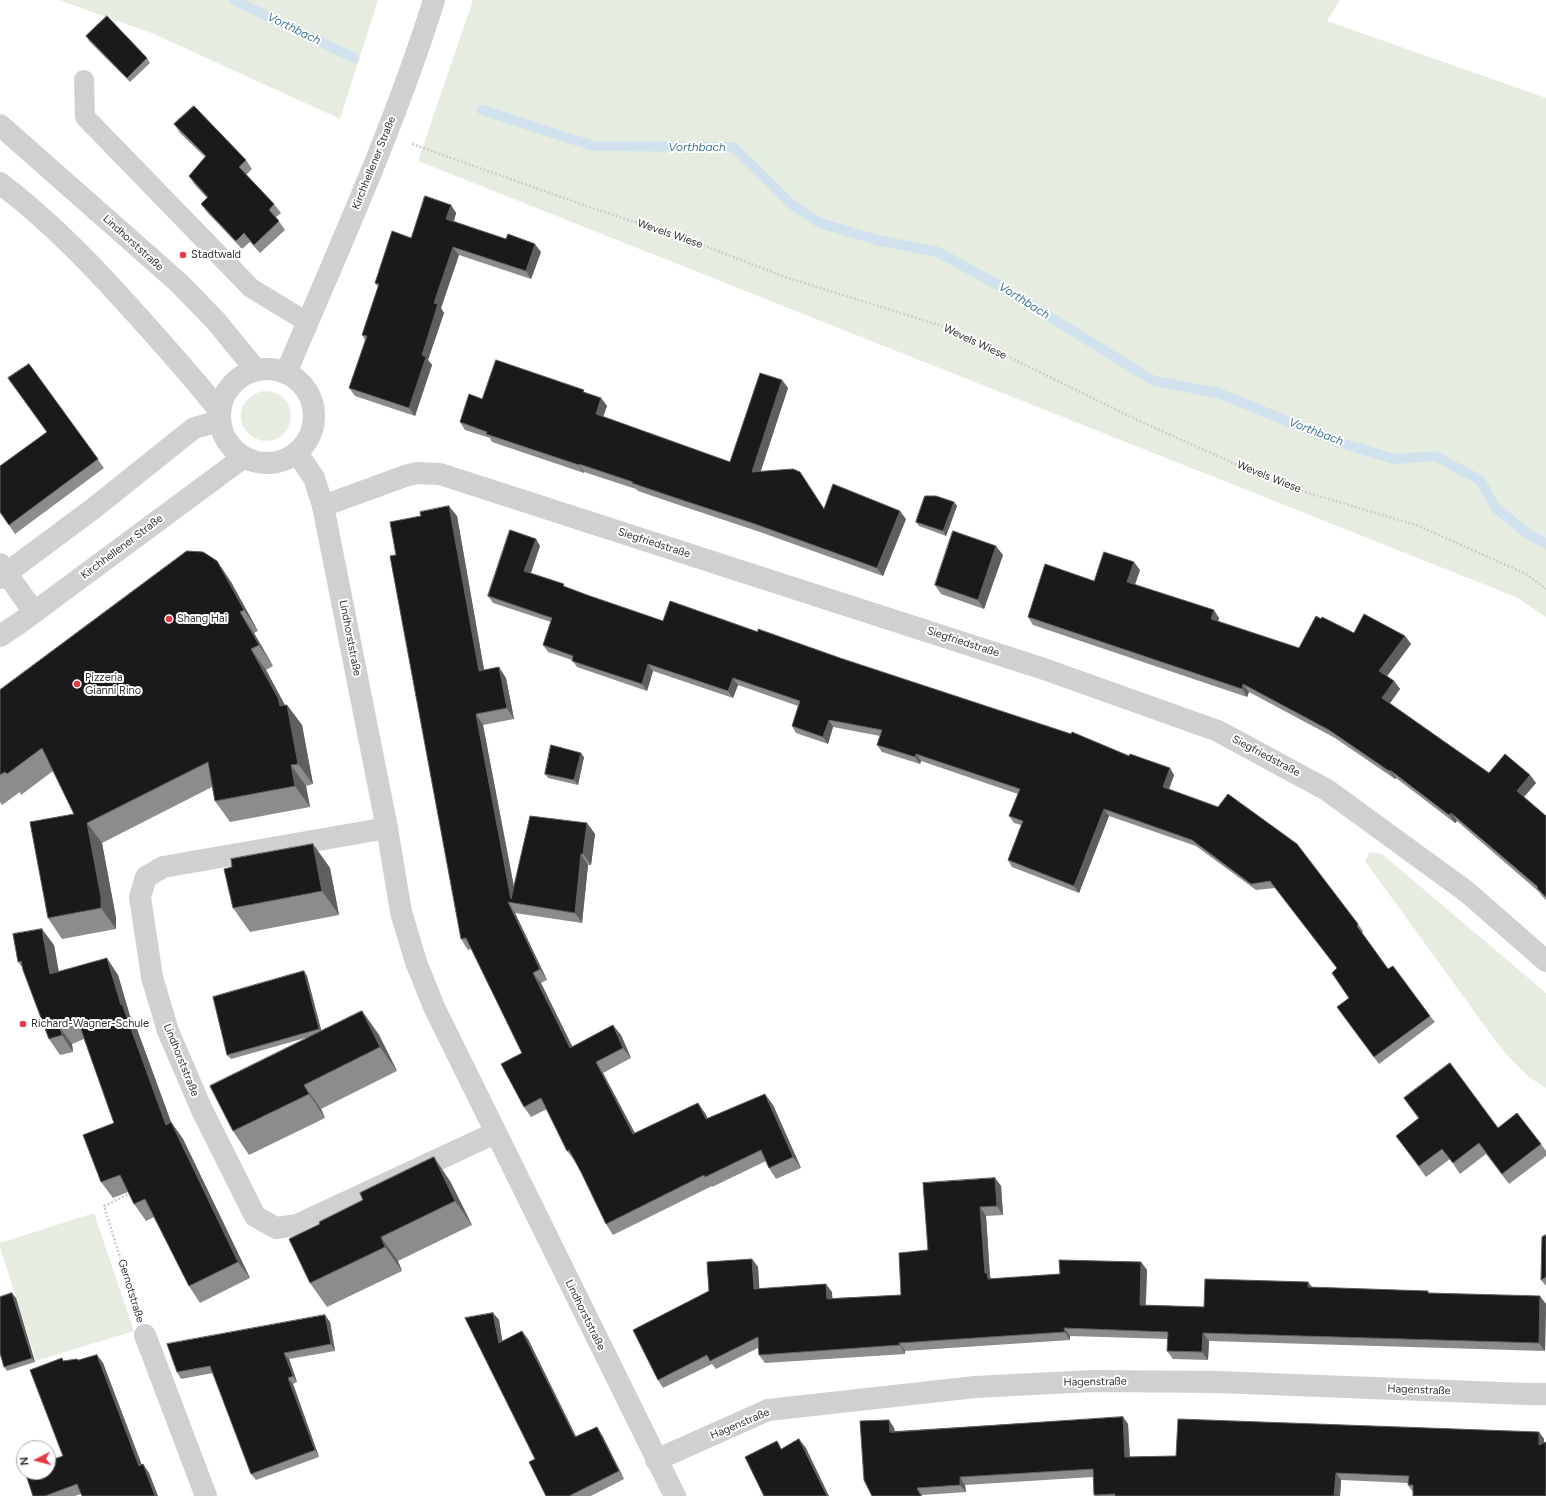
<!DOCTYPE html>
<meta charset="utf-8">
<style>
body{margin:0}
#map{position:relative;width:1546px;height:1496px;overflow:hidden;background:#fff;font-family:Figtree,sans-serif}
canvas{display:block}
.north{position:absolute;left:16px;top:1440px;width:40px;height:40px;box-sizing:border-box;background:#fff;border:1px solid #adadad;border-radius:50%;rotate:264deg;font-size:11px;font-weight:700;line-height:16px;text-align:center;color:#333}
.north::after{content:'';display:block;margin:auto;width:14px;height:18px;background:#e63946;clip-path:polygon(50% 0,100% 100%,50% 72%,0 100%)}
</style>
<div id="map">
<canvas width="1546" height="1496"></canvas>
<div class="north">N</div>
</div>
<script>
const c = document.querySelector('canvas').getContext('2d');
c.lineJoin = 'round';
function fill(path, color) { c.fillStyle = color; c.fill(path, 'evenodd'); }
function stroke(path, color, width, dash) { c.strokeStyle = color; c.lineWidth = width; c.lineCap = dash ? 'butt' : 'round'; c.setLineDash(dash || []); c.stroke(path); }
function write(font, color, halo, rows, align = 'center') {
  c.font = font + ' Figtree,sans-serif'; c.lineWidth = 4; c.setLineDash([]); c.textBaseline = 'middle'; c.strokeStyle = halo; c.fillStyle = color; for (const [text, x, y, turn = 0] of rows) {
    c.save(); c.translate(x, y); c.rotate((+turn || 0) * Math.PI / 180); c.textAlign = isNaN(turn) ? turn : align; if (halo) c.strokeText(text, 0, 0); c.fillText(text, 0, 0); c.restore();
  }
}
fill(new Path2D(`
 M59 0H378L340 119 154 34Z
 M473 0H1340L1327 21 1546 98V617L1516 597 418 161Z
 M241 416a25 25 0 1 1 50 0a25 25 0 1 1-50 0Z
 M1370 852 1382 854 1546 993V1088L1529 1077 1507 1055 1495 1040 1365 861Z
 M94 1213 134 1331 36 1361 0 1247V1243Z`), '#e6ecdf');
stroke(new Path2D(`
 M234 0 354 58
 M482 110 593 146 733 147 790 203 820 223 877 240 938 252 998 285 1154 381 1218 393 1338 442 1394 459 1435 456 1480 480 1496 508 1528 534 1546 544`), '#cfe2ee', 10);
stroke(new Path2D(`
 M412 144 589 207 684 238 785 277 952 329 1135 419 1282 485 1419 526 1526 574 1546 589
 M131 1193 104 1206 136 1308`), '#cdcdcd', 2.5, [2, 2]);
stroke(new Path2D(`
 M84 80 85 117 251 288 307 322`), '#d0d0d0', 20);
stroke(new Path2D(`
 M286 373C338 250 394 128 434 0
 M323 506 405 476 417 473 440 474 1044 669 1218 731 1327 790 1467 892 1546 961
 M0 564 34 612
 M0 578 94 508 194 428 220 421
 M0 636 21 622 244 457
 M387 828 163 867 146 877 140 897 152 977 168 1031 201 1108 255 1216 276 1228 297 1225 495 1133
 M145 1335 206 1496
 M656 1460 768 1410 975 1387 1092 1381 1218 1382 1526 1394H1546`), '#d0d0d0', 22);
stroke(new Path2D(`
 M0 125 179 283 215 320 256 370
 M0 183C50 221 94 267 136 314 165 346 193 378 220 411
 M220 416a47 47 0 1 1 94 0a47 47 0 1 1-94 0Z
 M297 453 314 478 323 506 387 828 401 912 416 962 434 1007 675 1496`), '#d0d0d0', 22);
fill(new Path2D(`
 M86 36 147 58 150 63 130 82 89 41Z
 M174 124 246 160 252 169 246 175 274 204 281 213 276 217 285 230 260 253 250 242 242 249 207 212 201 204 207 198 195 185 189 176 205 157 180 133Z
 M451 205 456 213 454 221 541 252 531 279 459 255 441 308 444 313 428 360 432 365 415 416 355 396 349 388 365 340 362 335 378 287 375 283 411 238Z
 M29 364 104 468 15 534 0 512 47 432Z
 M782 380 788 388 760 471 824 509 906 519 883 576 760 532 676 504 638 491 636 489 584 472V473L492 442 490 438 465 430 460 422 482 399 585 392 601 398 607 406 603 417 730 462Z
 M954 502 957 506 946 536 919 526 916 522Z
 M421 516H457L484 670 506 678 514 719 483 725 514 886 587 823 595 834 591 865H588L582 923 515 913 547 980 541 983 572 1047 621 1035 631 1058 603 1073 635 1133 705 1113 708 1119 773 1105 801 1168 776 1179 769 1168 766 1161 712 1187V1186L613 1235 606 1224 581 1172 575 1161 567 1151 547 1109 531 1117 524 1107 522 1053 471 949 468 950 461 939 396 555Z
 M536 539 540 546 531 573 587 595 663 621 1174 775 1169 790 1358 924 1363 931 1362 933 1388 969 1430 1016 1435 1022 1379 1064 1342 1014 1349 998 1337 968 1275 888 1256 890 1196 846 1109 816 1079 893 1012 867 1008 860 1021 825 1014 823 1009 816 1018 794 921 761 920 764 882 752 877 745 880 736 833 727 828 744 796 733 792 726 798 706 738 685 733 698 653 671 647 691 577 667 572 660 548 652 543 645 551 622 493 603 488 596Z
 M1003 555 984 609 941 594 935 585Z
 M217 561 231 582 258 631 254 633 273 666 266 670 285 705H287L302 725 313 784 306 786 310 807 230 822 215 801 212 787 102 843 116 918V929L62 939 48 918 74 814 53 771 21 795 20 792 2 805 0 802V690Z
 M1140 570 1135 584 1219 618 1218 621 1299 648 1321 619 1354 633 1405 636 1411 644 1387 676 1394 681 1400 689 1390 703 1489 773 1530 775 1536 783 1524 797 1546 816V900L1542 896 1538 891 1457 821 1455 823 1396 778 1395 779 1335 738 1249 692 1247 697 1033 625 1028 617 1094 581Z
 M584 757 578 785 548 778 545 774Z
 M313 844 330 868 339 915 250 932 233 908Z
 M54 945 59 972 118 975 130 1016 134 1021 171 1122 183 1139 250 1278 200 1303 189 1286 154 1217 146 1221 134 1204 128 1192 113 1198 101 1182 114 1123 84 1039 72 1044 73 1052 60 1055 49 1039 22 967 18 962Z
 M304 971 307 976 321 1031 362 1011 379 1035 397 1071 321 1109 325 1118 249 1155 233 1131 309 1037 231 1059 227 1055Z
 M1404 1098 1498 1128 1541 1144 1546 1151V1156L1509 1184 1486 1154 1460 1174 1450 1159 1426 1177 1396 1136 1419 1119Z
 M995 1178 1001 1186 1003 1215 986 1216 990 1277 992 1279 1060 1274 1141 1262 1147 1270 1146 1305 1204 1307 1308 1282 1312 1287 1430 1293 1546 1304 1545 1351 1209 1341 1208 1360 1173 1359 1167 1351 1168 1339 1070 1336V1340L905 1351V1354L765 1363 759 1355 758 1348 716 1369 712 1364 663 1388 658 1380 709 1291 752 1259 758 1267 759 1289 832 1292V1298L901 1295 928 1250Z
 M450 1181 472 1225 398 1261 402 1271 327 1307 310 1283Z
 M1546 1235V1286L1541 1280Z
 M12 1293 16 1298 35 1362 7 1371 4 1367Z
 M493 1313 499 1320 502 1341 528 1339 576 1436 602 1435 624 1479 591 1496H546Z
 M330 1322 335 1351 289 1359 297 1382 293 1384 319 1457 256 1480 251 1474 213 1373 181 1379 177 1372Z
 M97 1355 103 1363 142 1465 143 1464 149 1473 158 1496H82L81 1494 75 1496H33L63 1456 78 1360Z
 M1123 1417 1128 1424 1130 1457 1176 1456 1539 1432 1544 1439V1443L1413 1492 1408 1485V1483L1341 1480 1340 1496H1095L1093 1477 965 1485 966 1492 922 1495 872 1496 889 1420 894 1428 895 1431Z`), '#8c8c8c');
fill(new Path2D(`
 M451 205 456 213 452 227 446 219Z
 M535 244 541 252 531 279 526 271Z
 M453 247 459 255 441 308 444 313 428 360 432 365 415 416 409 408 434 303Z
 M782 380 788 388 758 480 752 472Z
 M601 398 607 406 601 422 596 414Z
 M579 464 584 472V473L579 465Z
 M954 502 957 506 946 536 943 531Z
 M449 506 457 516 486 681 479 671Z
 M900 511 906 519 883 576 877 568Z
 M536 539 540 546 529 578 524 571Z
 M996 546 1003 555 984 609 978 600Z
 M217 561 231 582 258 631 244 610Z
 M1134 562 1140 570 1133 590 1127 582Z
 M1214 610 1219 618 1217 627 1211 619Z
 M240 612 254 633 273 666 259 645Z
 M1405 636 1411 644 1385 679 1379 671Z
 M251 649 266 670 288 711 287 705 302 725 313 784 298 764 280 706Z
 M648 664 653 671 647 691 642 684Z
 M499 667 506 678 514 719 507 708Z
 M733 678 738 685 733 698 728 691Z
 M1394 681 1400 689 1388 706 1382 698Z
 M1243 684 1249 692 1247 697 1242 689Z
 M476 714 483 725 517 904 511 899Z
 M829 720 833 727 828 744 823 737Z
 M581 753 584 757 578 785 574 780Z
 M916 754 921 761 920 764 915 757Z
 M291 765 306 786 310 807 295 786Z
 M1170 768 1174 775 1167 794 1163 787Z
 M1390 770 1396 778 1395 779 1389 771Z
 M1530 775 1536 783 1522 799 1517 791Z
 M1104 809 1109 816 1079 893 1074 886Z
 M1451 813 1457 821 1455 823 1449 815Z
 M87 823 102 843 116 918V929L101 908Z
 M587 823 595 834 591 865 583 854Z
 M313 844 330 868 339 915 322 891Z
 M581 854 588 865 582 923 575 913Z
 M508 902 515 913 547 980 540 969Z
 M42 929 54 945 62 991 50 974Z
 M107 958 118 975 130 1016 134 1021 178 1141 166 1125 121 1005Z
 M304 971 307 976 322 1033 319 1029Z
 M533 973 541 983 578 1058 570 1048Z
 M362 1011 379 1035 397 1071 380 1047Z
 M613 1025 621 1035 631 1058 623 1048Z
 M60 1028 72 1044 73 1052 62 1035Z
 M596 1062 603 1073 641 1145 633 1134Z
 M304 1085 321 1109 325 1118 309 1094Z
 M765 1094 773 1105 801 1168 793 1157Z
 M698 1103 705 1113 713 1130 706 1119Z
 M171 1122 183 1139 250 1278 238 1262Z
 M434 1157 450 1181 472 1225 455 1201Z
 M995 1178 1001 1186 1003 1215 997 1206Z
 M980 1207 986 1216 990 1277 993 1281 988 1279 985 1273Z
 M381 1237 398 1261 402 1271 385 1247Z
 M752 1259 758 1267 760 1297 754 1289Z
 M1141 1262 1147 1270 1145 1313 1140 1305Z
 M1308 1282 1314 1290 1308 1287Z
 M826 1284 832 1292 833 1307 827 1299Z
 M12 1293 16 1298 35 1362 32 1358Z
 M1540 1296 1546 1304 1545 1351 1539 1343Z
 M493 1313 499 1320 504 1351 499 1343Z
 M325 1315 330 1322 335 1351 331 1344Z
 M1064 1328 1070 1336V1340L1065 1332Z
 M522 1331 528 1339 580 1445 575 1437Z
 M1203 1333 1209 1341 1208 1360 1202 1352Z
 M899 1343 905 1351V1354L900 1345Z
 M284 1353 289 1359 297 1382 293 1376Z
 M97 1355 103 1363 145 1474 139 1466Z
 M288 1378 293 1384 319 1457 315 1450Z
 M1123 1417 1128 1424 1130 1465 1125 1457Z
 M889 1420 894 1428 895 1439 890 1432Z
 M597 1427 602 1435 624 1479 619 1471Z
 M1539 1432 1544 1439V1453L1539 1445Z
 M799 1439 806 1448 829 1496H827Z
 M143 1464 149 1473 158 1496H155Z
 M1336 1473 1341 1480 1340 1496H1334Z
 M960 1477 965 1485 966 1492 960 1485Z
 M917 1488 922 1495V1496H921Z`), '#5f5f5f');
const building = new Path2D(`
 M107 16 147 58 127 78 86 36Z
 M194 106 246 160 239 167 274 204 269 210 279 221 254 245 244 233 236 241 201 204 208 197 189 176 206 156 174 124Z
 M425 196 451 205 446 219 506 239 508 234 535 244 526 271 453 247 434 303 438 304 422 355 426 357 409 408 349 388 367 336 362 335 379 284 375 283 392 231 411 238Z
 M496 360 584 390 583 392 601 398 596 414 730 462 760 373 782 380 752 472 793 469 800 472 824 509 833 484 900 511 877 568 755 524 670 496 632 483 633 482 579 464V465L486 434 487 432 460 422 469 394 482 399Z
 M29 364 98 459 9 525 0 512V466L47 432 8 378Z
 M925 496H936L954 502 943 531 916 522Z
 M449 506 479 671 499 667 507 708 476 714 511 899 530 816 587 823 583 854H581L575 913 508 902 540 969 533 973 570 1048 613 1025 623 1048 596 1062 633 1134 698 1103 706 1119 765 1094 793 1157 769 1168 761 1150 705 1177 704 1175 606 1224 581 1172 569 1150 567 1151 541 1098 524 1107 501 1064 522 1053 466 938 461 939 390 556 396 555 390 522 421 516 420 512Z
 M510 530 536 539 524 571 564 584 563 586 587 595 663 621 670 601 758 632V629L840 658 1071 734 1072 732 1129 756 1130 754 1170 768 1163 787 1218 807 1228 794 1297 844 1358 924 1357 926 1388 969 1393 966 1430 1016 1374 1057 1337 1007 1349 998 1332 973 1337 968 1270 881 1251 884 1192 840 1104 809 1074 886 1008 860 1023 821 1009 816 1020 789 916 754 915 757 877 745 882 730 829 720 823 737 792 726 800 701 733 678 728 691 648 664 642 684 572 661 573 656 543 645 552 618 488 596Z
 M953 531 996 546 978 600 935 585Z
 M187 551 203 552 217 561 244 610 240 612 259 645 251 649 278 698 280 706 287 705 298 764 291 765 295 786 215 801 208 762 87 823 101 897V908L48 918 30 822 74 814 42 748 7 774 5 772 0 775V690Z
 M1104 552 1134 562 1127 582 1214 610 1211 619 1299 648 1316 616 1321 619 1322 617 1354 633 1364 614 1405 636 1379 671 1394 681 1382 698 1489 773 1505 754 1530 775 1517 791 1546 816V897L1537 888 1538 887 1451 813 1449 815 1390 770 1389 771 1329 730 1243 684 1242 689 1028 617 1045 564 1094 581Z
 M551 745 581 753 574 780 545 774Z
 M313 844 322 891 233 908 224 869 232 867 231 859Z
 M42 929 50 974 107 958 121 1005 122 1004 166 1125 171 1122 238 1262 189 1286 145 1199 134 1204 120 1175 101 1182 83 1135 114 1123 78 1021 60 1028 62 1035 49 1039 23 970 21 961 18 962 13 934Z
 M304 971 319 1029 227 1055 213 997Z
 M362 1011 380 1047 304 1085 309 1094 233 1131 210 1086Z
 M1450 1063 1498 1128 1517 1113 1541 1144 1502 1174 1479 1143 1453 1163 1442 1149 1419 1166 1396 1136 1419 1118 1404 1098Z
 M434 1157 455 1201 381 1237 385 1247 310 1283 289 1239 320 1224 319 1222 363 1200 360 1193Z
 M995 1178 997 1206 980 1207 985 1273H987L988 1279 1060 1274 1059 1260 1141 1262 1140 1305 1204 1307 1205 1279 1308 1282V1287L1428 1291V1293L1540 1296 1539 1343 1203 1333 1202 1352 1167 1351 1168 1332 1064 1328 1065 1332 899 1343 900 1345 759 1355 758 1337 710 1361 707 1355 658 1380 633 1330 709 1291 707 1262 752 1259 754 1289 826 1284 827 1299 901 1295 899 1253 928 1250 923 1183Z
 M1546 1235V1277L1541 1280 1542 1237Z
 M12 1293 32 1358 4 1367 0 1353V1297Z
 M493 1313 499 1343 522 1331 575 1437 597 1427 619 1471 569 1496H546L529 1462 535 1459 465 1318Z
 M325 1315 331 1344 284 1353 293 1376 288 1378 315 1450 251 1474 210 1366 177 1372 167 1344Z
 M97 1355 139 1466 143 1464 155 1496H82L77 1484 45 1496H33L25 1472H48V1461L63 1456 30 1370 62 1358 63 1361 77 1359 78 1360Z
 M1123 1417 1125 1457 1176 1456 1178 1419 1539 1432V1445L1546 1442V1496H1413V1485H1408L1409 1476 1336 1473 1334 1496H1115V1494L1094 1495 1093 1469 960 1477V1485L917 1488 921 1496H872L864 1480 860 1421 889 1420 890 1432Z
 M799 1439 827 1496H764L745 1457 777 1441 781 1449Z`);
fill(building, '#1a1a1a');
stroke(building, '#5f5f5f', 1);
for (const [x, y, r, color] of [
 [183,255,4,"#e63946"],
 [169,619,4,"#e63946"],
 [77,684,4,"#e63946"],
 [23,1024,4,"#e63946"]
]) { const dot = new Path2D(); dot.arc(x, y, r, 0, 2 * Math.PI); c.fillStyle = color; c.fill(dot); stroke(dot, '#fff', 1.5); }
write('11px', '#333', '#fff', [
 ["Kirchhellener Straße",374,163,-68],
 ["Wevels Wiese",670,234,19],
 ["Lindhorststraße",133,243,42],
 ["Wevels Wiese",975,342,25],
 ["Wevels Wiese",1269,477,22],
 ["Siegfriedstraße",654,543,18],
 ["Kirchhellener Straße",122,547,-37],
 ["Lindhorststraße",350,638,79],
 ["Siegfriedstraße",963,642,18],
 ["Siegfriedstraße",1266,756,28],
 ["Lindhorststraße",181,1060,68],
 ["Gernotstraße",131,1291,73],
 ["Lindhorststraße",585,1315,64],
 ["Hagenstraße",1095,1382,-1],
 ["Hagenstraße",1419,1390,2],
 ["Hagenstraße",740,1424,-23]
]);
write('11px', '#333', '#fff', [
 ["Stadtwald",191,255],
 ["Shang Hai",177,619],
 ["Pizzeria",85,678],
 ["Gianni Rino",85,691],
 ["Richard-Wagner-Schule",31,1024]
], 'left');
write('italic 12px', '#3f7597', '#fff', [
 ["Vorthbach",294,29,26],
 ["Vorthbach",697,147],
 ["Vorthbach",1024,301,32],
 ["Vorthbach",1316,432,21]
]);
</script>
